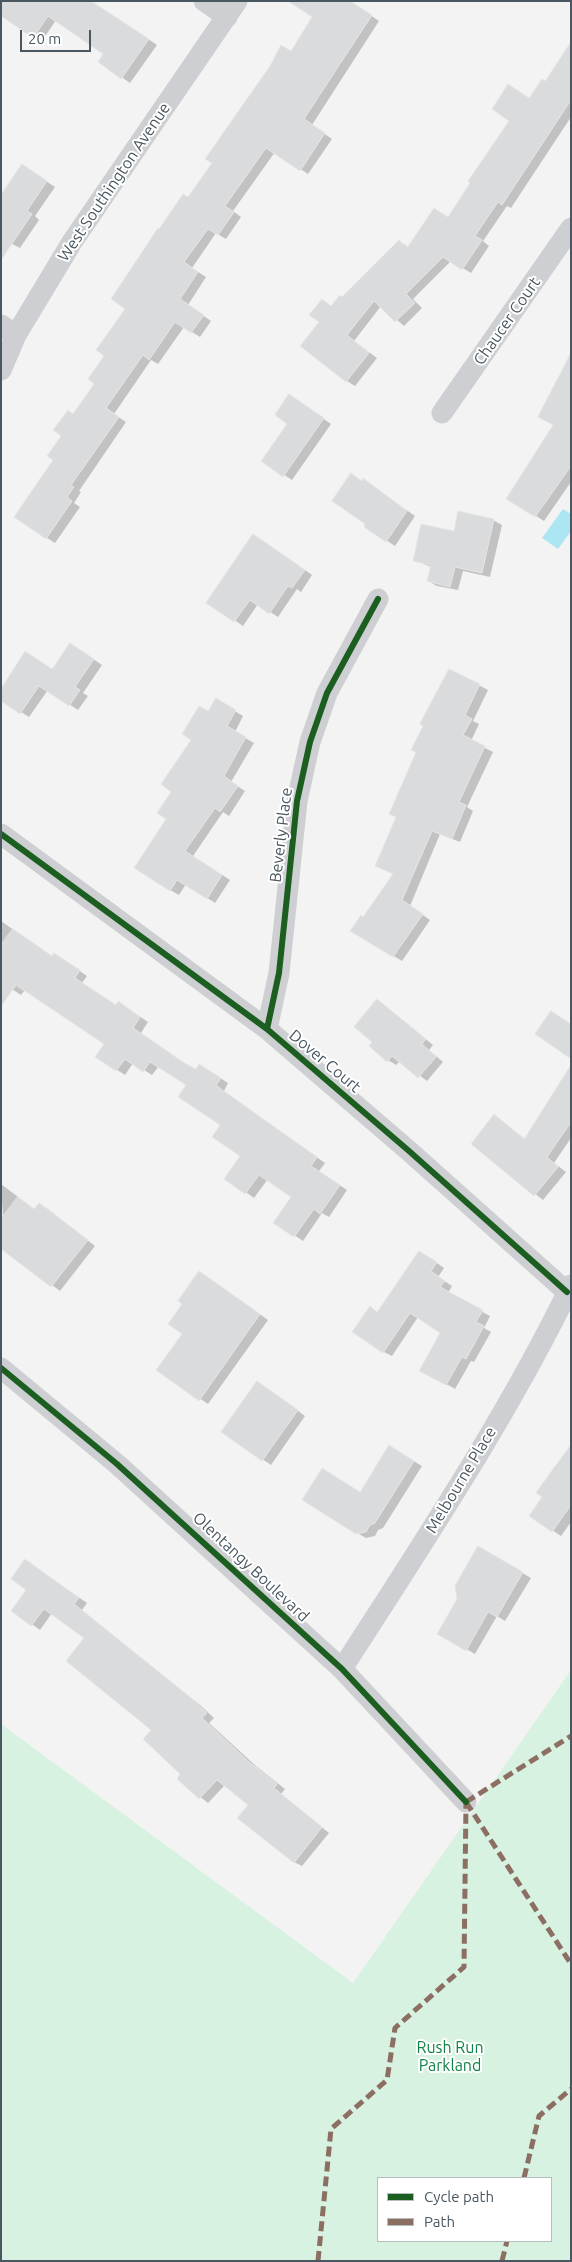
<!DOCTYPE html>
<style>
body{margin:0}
#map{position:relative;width:572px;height:2262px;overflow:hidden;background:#f4f3f3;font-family:Ubuntu,sans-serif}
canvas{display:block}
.frame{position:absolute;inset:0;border:2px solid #495761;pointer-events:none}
.legend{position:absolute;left:377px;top:2177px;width:175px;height:65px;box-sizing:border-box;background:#fff;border:1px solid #b6bcc0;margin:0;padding:6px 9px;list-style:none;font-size:15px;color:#495761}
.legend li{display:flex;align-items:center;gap:10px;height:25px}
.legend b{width:25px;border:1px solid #b6bcc0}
.scale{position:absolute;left:20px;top:30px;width:71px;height:22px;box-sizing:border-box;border:2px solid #495761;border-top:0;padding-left:6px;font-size:15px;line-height:18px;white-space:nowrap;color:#495761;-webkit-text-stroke:4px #fff;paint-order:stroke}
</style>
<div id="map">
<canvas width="572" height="2262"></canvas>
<div class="frame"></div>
<ul class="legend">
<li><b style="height:6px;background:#1b5e20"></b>Cycle path</li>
<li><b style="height:6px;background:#8d6e63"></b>Path</li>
</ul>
<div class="scale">20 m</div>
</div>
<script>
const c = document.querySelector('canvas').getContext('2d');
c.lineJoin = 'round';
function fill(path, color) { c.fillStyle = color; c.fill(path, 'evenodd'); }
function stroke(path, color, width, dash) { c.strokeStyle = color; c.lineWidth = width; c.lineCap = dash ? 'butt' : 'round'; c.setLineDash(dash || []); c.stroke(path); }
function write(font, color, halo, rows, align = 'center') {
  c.font = font + ' Ubuntu,sans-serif'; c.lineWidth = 4; c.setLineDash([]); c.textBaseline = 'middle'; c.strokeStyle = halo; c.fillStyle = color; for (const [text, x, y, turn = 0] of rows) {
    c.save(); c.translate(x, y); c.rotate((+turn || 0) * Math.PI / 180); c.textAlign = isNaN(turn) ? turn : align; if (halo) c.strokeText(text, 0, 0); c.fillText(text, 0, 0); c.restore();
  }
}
fill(new Path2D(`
 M571 1670V2261H1V1724L353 1983ZM378 2178H551V2241H378Z`), '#d7f2e0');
fill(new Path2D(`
 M563 509 571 514V531L558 549 542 538Z`), '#abe6f2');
fill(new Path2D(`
 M6 1 126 24 157 45 130 83 100 62 105 54 56 20 42 41 34 36Z
 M349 1 379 21 312 125 332 139 308 174 275 152 233 211 241 217 226 239 216 233 192 268 206 277 188 305 211 321 200 337 184 327 158 364 151 360 114 414 126 422 79 491 81 492 74 503 80 507 55 543 47 538 55 460 74 415 96 384 105 356 160 230 189 198 291 52Z
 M571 44V117L511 208 507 206 483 241 489 246 471 273 451 261 413 299 422 308 404 326 381 306 354 341 377 358 355 386 347 381 302 345 332 307 400 241 409 248 449 218 530 99 545 82Z
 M31 171 55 187 35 216 39 220 20 248 12 244Z
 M571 359V482L544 521 508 498 555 425Z
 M298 401 331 424 292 480 263 461 289 424Z
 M364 480 415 516 395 546 365 526Z
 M493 520 502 525 490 577 463 571 458 590 437 586 428 581 431 567 414 560 455 532Z
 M262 540 312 575 301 592 297 589 278 617 258 604 243 626 208 602Z
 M78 649 102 665 83 693 88 696 78 710 48 690 29 717 1 699 52 671Z
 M450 670 488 690 473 721 479 724 471 741 493 752 467 807 473 811 460 842 440 834 410 906 430 920 402 961 352 931 364 918 394 874 397 818Z
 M216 700 243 716 235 732 254 743 231 782 245 791 229 816 223 812 193 856 230 880 215 903 186 884 179 895 170 890 167 818 173 791Z
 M1 921 52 957 62 959 87 976 82 983 116 1006 127 1008 148 1022 141 1033 189 1066 196 1070H208L228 1083 224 1091 325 1163 319 1171 347 1190 329 1217 322 1213 303 1241 275 1222 293 1196 268 1179 254 1198 226 1178 242 1156 222 1125 188 1085 159 1066 152 1075 133 1063 125 1075 97 1057 106 1044 25 990 21 995 1 982Z
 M378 1000 433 1045 429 1050 443 1062 427 1081 400 1061 396 1065 388 1060 374 1042Z
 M571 1068V1138L554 1163 566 1172 543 1200 472 1144 495 1116 525 1139Z
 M1 1184 35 1210 40 1204 48 1209 95 1246 60 1291 5 1250Z
 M428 1257 444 1268 438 1277 452 1286 448 1293 490 1316 484 1328 491 1332 474 1362 471 1361 455 1389 421 1370 441 1333 418 1317 392 1356 384 1352 370 1308 378 1313Z
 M200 1272 268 1320 208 1404 158 1370 184 1333V1303Z
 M266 1388 305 1416 271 1465 223 1432Z
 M390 1447 422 1466 383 1528 378 1530 375 1536 366 1538 357 1533 361 1493Z
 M571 1457V1522L561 1536 531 1516 543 1497 538 1493 555 1466 557 1467Z
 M479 1548 531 1578 505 1621 497 1616 475 1654 438 1633 458 1599Z
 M26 1561 87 1603 82 1610 200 1705 214 1718 209 1723 257 1767 285 1789 281 1794 329 1833 302 1866 294 1862 249 1805 225 1785 208 1803 178 1779 182 1774 153 1730 86 1638 52 1613 40 1630 13 1611 28 1590Z`), '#0003');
const building = new Path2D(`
 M1 1H91L149 39 121 79 98 62 103 54 48 16 33 38 1 16Z
 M288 1H350L372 15 304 119 325 133 300 171 266 148 225 206 234 212 218 235 208 229 184 262 198 272 180 299 204 315 191 333 175 322 149 360 143 355 106 408 119 417 71 485 74 487 67 497 72 501 46 539 14 517 53 460 47 456 61 436 53 430 68 410 73 414 94 384 88 379 104 356 96 350 125 309 111 299 158 228 159 229 183 194 188 197 212 163 205 159 270 66 281 45 291 51 312 17Z
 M571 42V100L502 205 498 202 475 236 482 240 462 270 443 257 406 294 415 303 395 322 374 301 347 335 369 353 346 382 300 346 319 322 309 315 322 299 331 306 340 295 342 297 399 240 407 248 434 208 448 217 470 183 468 181 509 121 492 109 508 84 529 98 542 79 545 81Z
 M22 164 47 181 27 211 32 214 1 260V195Z
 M571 353V466L535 517 506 499 553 425 538 417Z
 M289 394 324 418 283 477 261 461 287 424 275 415Z
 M351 473 362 481 363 478 407 511 386 542 364 527 365 524 332 501Z
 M458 511 494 519 482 573 455 567 450 587 427 581 431 565 413 561 421 524 454 531Z
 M253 534 305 570 292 588 288 586 269 614 250 600 234 622 206 603Z
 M70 643 94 659 75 687 80 690 69 706 39 686 20 714 1 701V689L25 651 52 669Z
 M449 669 480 684 465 715 472 719 463 735 485 746 459 802 466 805 452 839 432 831 402 900 423 914 393 957 350 931 361 915 363 917 393 874 375 866 396 817 389 814 416 752 411 750 423 726 420 724Z
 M216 698 236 710 227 726 246 737 224 776 238 786 220 812 215 808 185 851 222 875 207 899 177 880 170 891 134 868 166 819 157 813 171 792 161 784 191 740 182 734 199 706 208 711Z
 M13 929 52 956 54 953 80 970 75 978 116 1005 118 1001 140 1017 133 1028 184 1063 196 1069 199 1064 221 1078 216 1085 222 1090 317 1157 311 1166 340 1185 320 1214 314 1209 294 1237 273 1223 291 1197 259 1175 245 1194 224 1179 240 1156 212 1137 220 1125 178 1097 186 1085 150 1062 143 1072 125 1059 116 1071 95 1057 104 1044 16 985 1 1006V945Z
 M377 999 426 1039 422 1044 436 1057 418 1078 392 1056 387 1062 369 1046 372 1042 354 1027Z
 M551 1011 571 1024V1059L535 1034Z
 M571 1065V1122L547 1157 558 1167 534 1196 471 1144 494 1114 524 1139Z
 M18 1197 34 1209 39 1203 88 1240 51 1287 1 1249V1219Z
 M419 1251 437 1262 431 1271 445 1281 440 1287 483 1310 476 1322 484 1326 466 1359 462 1357 446 1385 419 1371 440 1333 410 1313 383 1353 352 1332 370 1306 377 1312Z
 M199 1271 260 1314 199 1401 156 1370 182 1334 168 1324 182 1304 178 1301Z
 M257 1381 298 1410 262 1461 221 1432Z
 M389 1445 414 1461 375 1523 370 1525 366 1532 356 1534 302 1500 322 1468 360 1492Z
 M571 1445V1505L552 1532 529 1516 542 1497 536 1493Z
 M478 1546 523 1572 497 1617 488 1612 466 1651 437 1634 457 1599 455 1586Z
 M25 1559 79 1598 74 1604 192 1699 207 1713 202 1718 248 1761 277 1784 274 1788 322 1827 294 1863 237 1818 248 1805 217 1780 199 1799 177 1779 180 1774 143 1739 151 1730 66 1661 84 1638 44 1609 31 1626 11 1611 26 1590 11 1579Z`);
fill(building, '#dadbdc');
stroke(building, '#e5e5e6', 1);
stroke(new Path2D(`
 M204 1 227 17
 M1 325 16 335
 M1 370 16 335 72 242 237 1
 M442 413 571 228
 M1 834 267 1029 409 1151 567 1292
 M267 1029 279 973 297 801 310 742 327 693 378 599
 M1 1368 117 1464 342 1669 466 1802
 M342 1669C422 1544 506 1419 571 1285`), '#cdcfd2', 21);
stroke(new Path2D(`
 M466 1802 571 1964
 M466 1802 571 1736
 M524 2178 539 2116 571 2089
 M318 2261 331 2129 387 2080 395 2028 464 1967 466 1802
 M502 2261 507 2241`), '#8d6e63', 5, [10, 5]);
stroke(new Path2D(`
 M1 834 267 1029 409 1151 567 1292
 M267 1029 279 973 297 801 310 742 327 693 378 599
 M1 1368 117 1464 342 1669 466 1802`), '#1b5e20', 6);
write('16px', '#495761', '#fff', [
 ["West Southington Avenue",114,182,-56],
 ["Chaucer Court",507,321,-55],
 ["Beverly Place",281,835,-83],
 ["Dover Court",325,1061,40],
 ["Melbourne Place",461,1480,-59],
 ["Olentangy Boulevard",251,1567,43]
]);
write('16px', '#138346', '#fff', [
 ["Rush Run",450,2048],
 ["Parkland",450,2066]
]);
</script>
